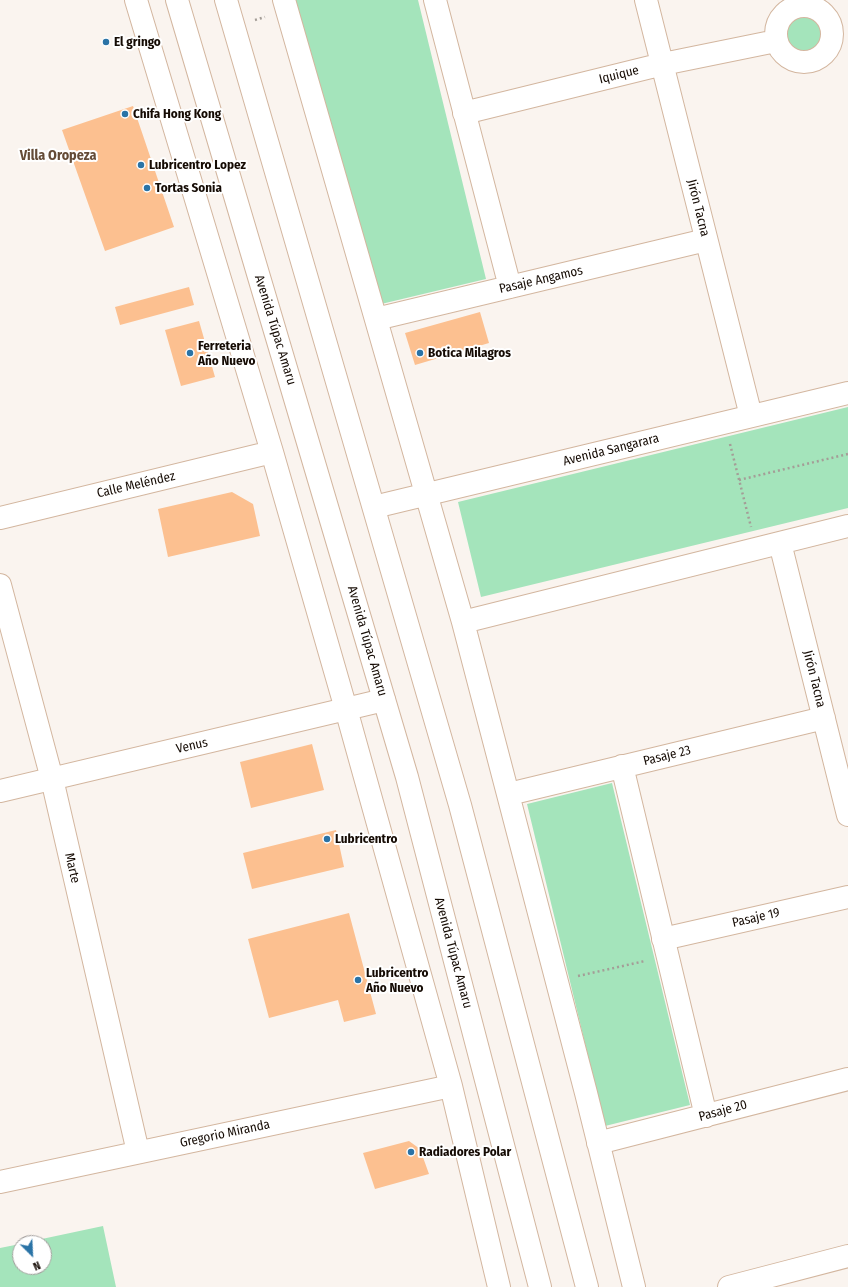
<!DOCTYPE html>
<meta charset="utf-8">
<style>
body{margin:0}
#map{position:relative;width:848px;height:1287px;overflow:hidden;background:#faf4ef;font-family:"Fira Sans Condensed",sans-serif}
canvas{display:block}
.north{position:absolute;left:12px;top:1235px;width:40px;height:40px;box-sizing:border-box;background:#fff;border:1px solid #a19d9b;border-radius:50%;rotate:156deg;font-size:11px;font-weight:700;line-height:16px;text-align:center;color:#150b04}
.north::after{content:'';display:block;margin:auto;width:14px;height:18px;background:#2a73a6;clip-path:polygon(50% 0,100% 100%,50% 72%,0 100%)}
</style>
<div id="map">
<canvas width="848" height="1287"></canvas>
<div class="north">N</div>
</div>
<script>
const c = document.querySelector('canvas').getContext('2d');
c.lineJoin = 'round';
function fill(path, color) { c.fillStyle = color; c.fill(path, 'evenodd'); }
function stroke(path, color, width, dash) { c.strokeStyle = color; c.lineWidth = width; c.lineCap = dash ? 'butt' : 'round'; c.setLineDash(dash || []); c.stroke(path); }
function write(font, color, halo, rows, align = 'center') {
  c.font = font + ' "Fira Sans Condensed",sans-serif'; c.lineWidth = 4; c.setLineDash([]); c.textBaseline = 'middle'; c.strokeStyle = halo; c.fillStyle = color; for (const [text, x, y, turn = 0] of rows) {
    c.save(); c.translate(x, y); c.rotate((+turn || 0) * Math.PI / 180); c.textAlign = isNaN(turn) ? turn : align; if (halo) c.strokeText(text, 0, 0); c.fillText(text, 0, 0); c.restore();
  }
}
fill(new Path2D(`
 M288 0H418L486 279 377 305Z
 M783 34a21 21 0 1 1 42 0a21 21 0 1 1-42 0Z
 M848 407V508L481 597 458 502Z
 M612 783 690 1105 605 1126 527 804Z
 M103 1226 116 1287H0V1248L20 1244V1267H44V1243H23Z`), '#a4e4bb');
fill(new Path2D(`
 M133 106 174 227 105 251 62 130Z
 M189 287 194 305 120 325 115 307Z
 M480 312 489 343 415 365 405 333Z
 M199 321 215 377 181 386 165 330Z
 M232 492 253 504 260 536 168 557 158 509Z
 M312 744 324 790 251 808 240 762Z
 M336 830 344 867 252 889 243 853Z
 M349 913 376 1014 344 1022 338 1000 269 1018 248 939Z
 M409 1141 420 1149 429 1174 375 1189 363 1153Z`), '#fcc090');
const minor = new Path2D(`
 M136 0 272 452 346 709 451 1086 499 1287
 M284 0 463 622 586 1093 634 1287
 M435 0 510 287
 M646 0 751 416
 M776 34a28 28 0 1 1 56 0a28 28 0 1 1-56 0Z
 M464 113 663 64 776 41
 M376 319 706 240
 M374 507 848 393
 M0 518 272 452
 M780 543 848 815
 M0 585 52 779 138 1152
 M463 622 848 526
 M622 766 706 1116
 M0 791 384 700
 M509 794 824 718
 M663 939 848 897
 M598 1143 848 1079
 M0 1182 451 1086
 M729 1287 848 1256`);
const highway = new Path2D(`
 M177 0 407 777 540 1287
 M226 0 460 805 587 1287`);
stroke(minor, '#d3b69f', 24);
stroke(highway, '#d3b69f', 24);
stroke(new Path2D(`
 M255 20 265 17
 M730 444 751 527
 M739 480 848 454
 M578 976 645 961`), '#a49d97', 2.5, [2, 3]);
stroke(minor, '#fff', 22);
stroke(highway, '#fff', 22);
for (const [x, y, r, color] of [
 [106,42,4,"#2a73a6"],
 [125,114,4,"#2a73a6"],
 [141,165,4,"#2a73a6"],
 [147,188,4,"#2a73a6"],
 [190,353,4,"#2a73a6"],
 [420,353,4,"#2a73a6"],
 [327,839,4,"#2a73a6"],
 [358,980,4,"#2a73a6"],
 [411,1152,4,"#2a73a6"]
]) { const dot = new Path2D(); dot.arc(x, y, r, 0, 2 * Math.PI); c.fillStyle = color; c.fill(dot); stroke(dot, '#fff', 1.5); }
write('bold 13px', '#150b04', '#fff', [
 ["El gringo",114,42],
 ["Chifa Hong Kong",133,114],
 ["Lubricentro Lopez",149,165],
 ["Tortas Sonia",155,188],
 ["Ferreteria",198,346],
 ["Año Nuevo",198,361],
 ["Botica Milagros",428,353],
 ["Lubricentro",335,839],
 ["Lubricentro",366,973],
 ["Año Nuevo",366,988],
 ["Radiadores Polar",419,1152]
], 'left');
write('13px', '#150b04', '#fff', [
 ["Iquique",619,75,-14],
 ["Jirón Tacna",698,208,76],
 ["Pasaje Angamos",541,280,-13],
 ["Avenida Túpac Amaru",275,330,73],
 ["Avenida Sangarara",611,450,-14],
 ["Calle Meléndez",136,485,-13],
 ["Avenida Túpac Amaru",367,641,74],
 ["Jirón Tacna",814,679,76],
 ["Venus",192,746,-13],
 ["Pasaje 23",667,756,-14],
 ["Marte",72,868,77],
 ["Pasaje 19",756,918,-13],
 ["Avenida Túpac Amaru",453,953,75],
 ["Pasaje 20",723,1111,-15],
 ["Gregorio Miranda",225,1134,-12]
]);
write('bold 14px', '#644b37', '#fff', [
 ["Villa Oropeza",58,156]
]);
</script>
